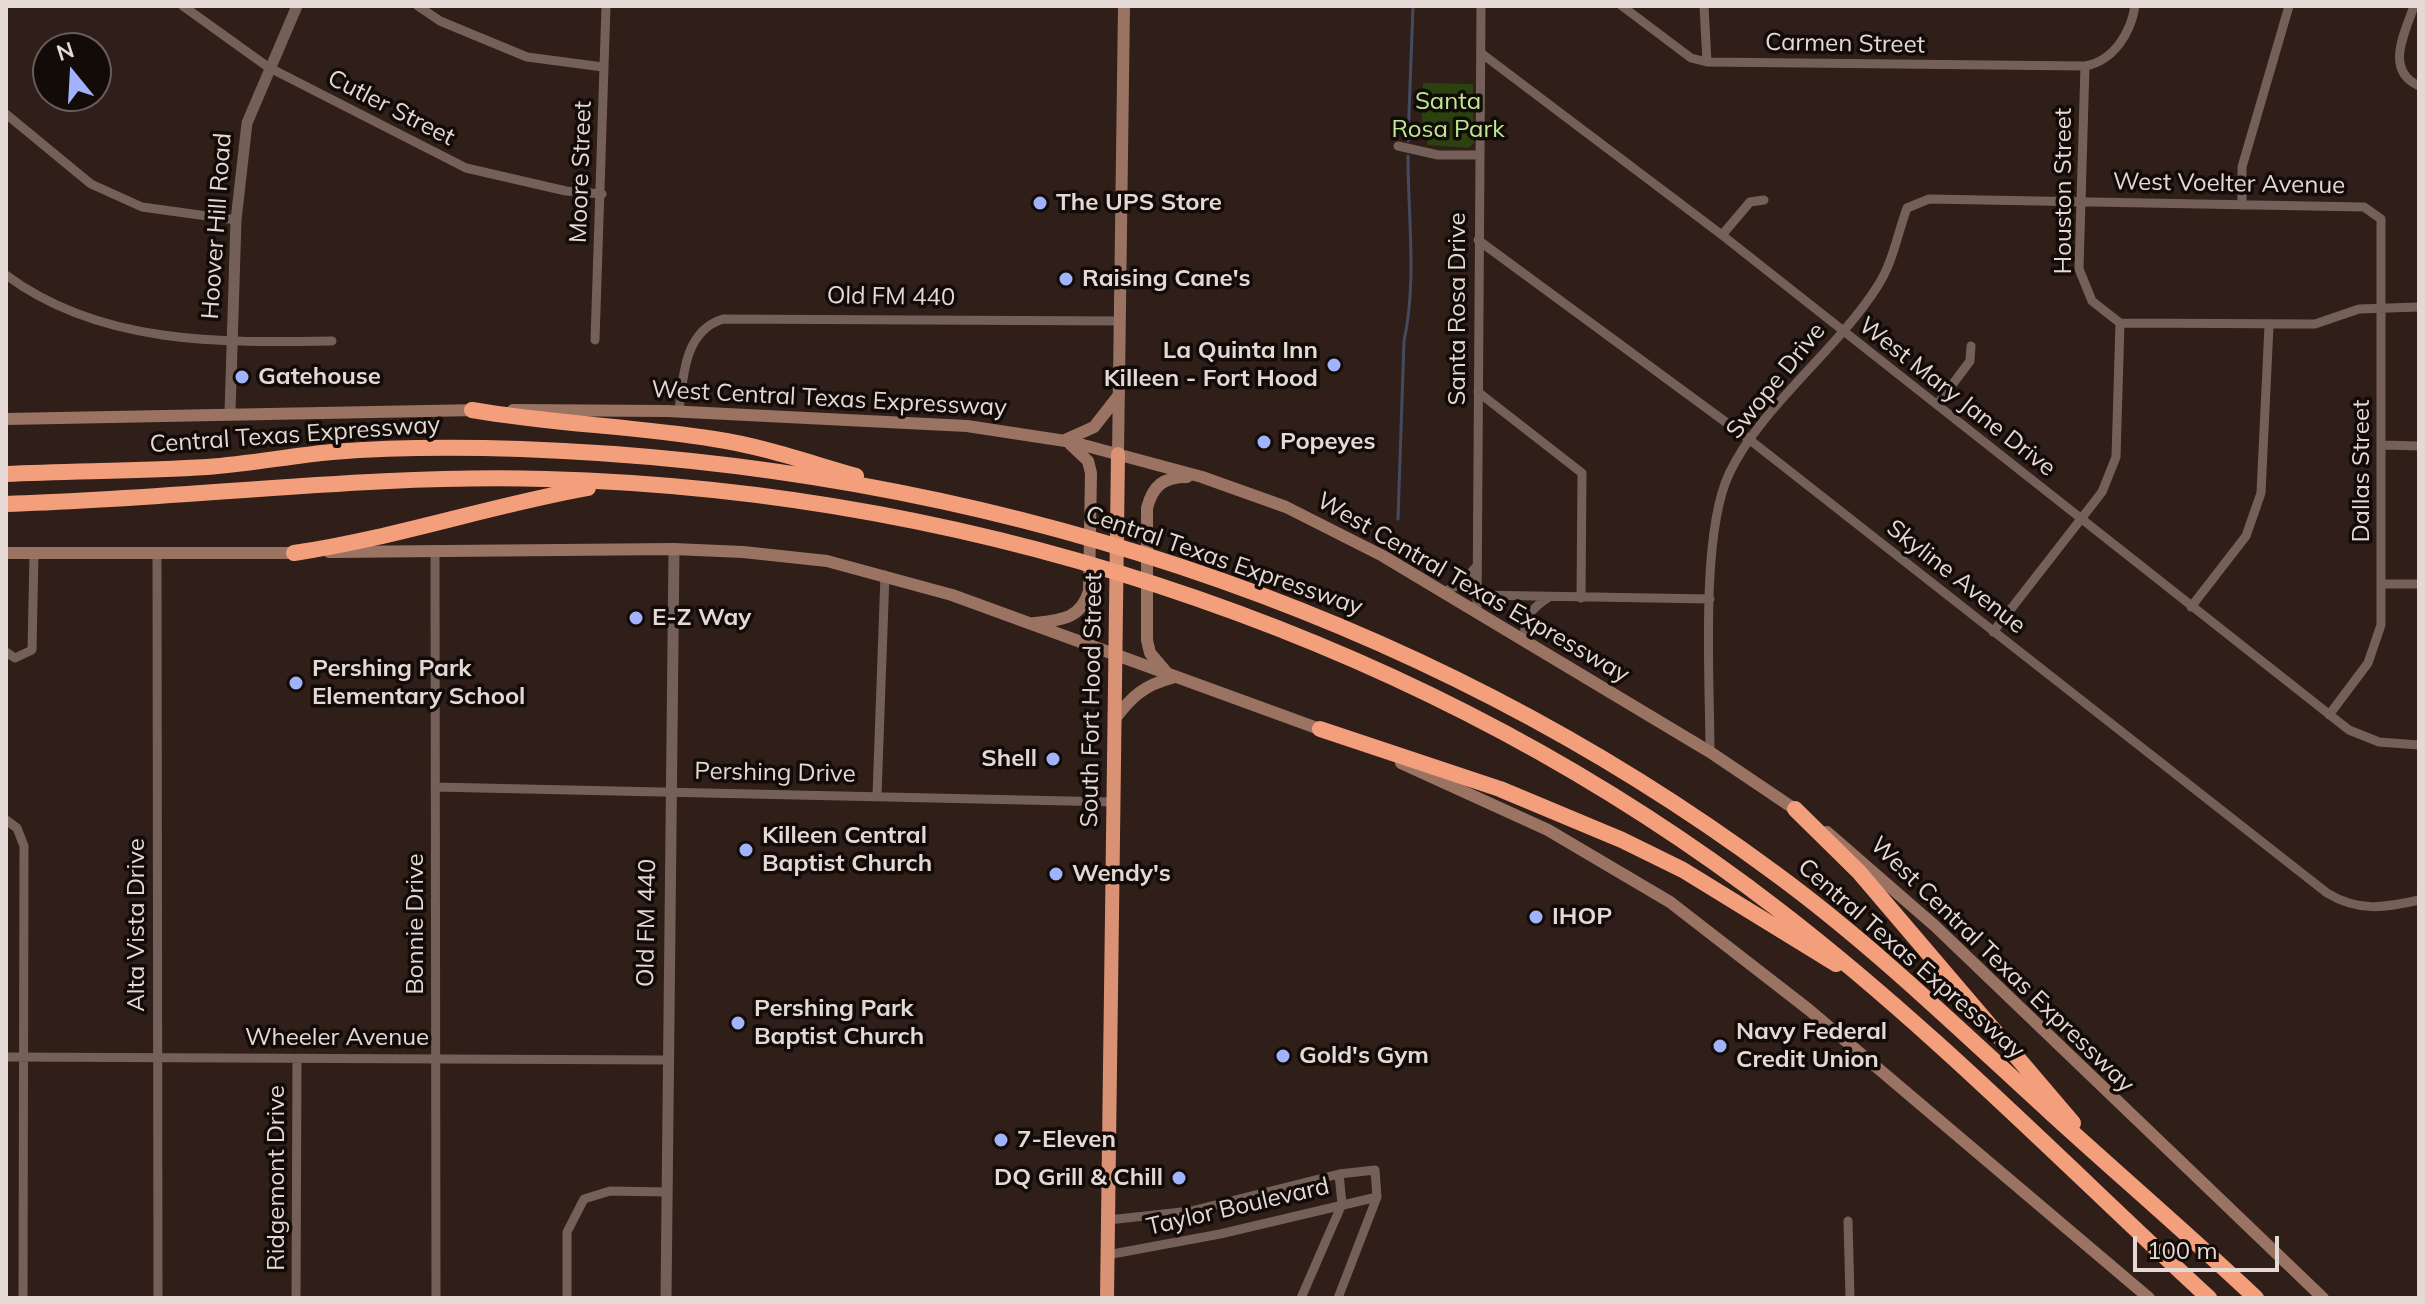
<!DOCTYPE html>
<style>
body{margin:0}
#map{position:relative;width:2425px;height:1304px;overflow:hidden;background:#2f1f18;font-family:Mulish,sans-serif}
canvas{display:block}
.frame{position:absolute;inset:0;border:8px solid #e4d9d4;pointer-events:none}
.north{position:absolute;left:32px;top:32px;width:80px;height:80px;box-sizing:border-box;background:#120b08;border:2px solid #665d5a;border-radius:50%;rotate:342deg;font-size:22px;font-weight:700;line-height:32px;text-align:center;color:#e4d9d4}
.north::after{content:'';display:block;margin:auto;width:28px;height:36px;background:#a1b3fd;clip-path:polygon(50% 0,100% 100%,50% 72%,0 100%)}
.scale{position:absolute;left:2133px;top:1236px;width:146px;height:36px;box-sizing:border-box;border:4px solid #e4d9d4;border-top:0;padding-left:10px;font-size:24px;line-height:28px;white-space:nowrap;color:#e4d9d4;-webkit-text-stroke:6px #120b08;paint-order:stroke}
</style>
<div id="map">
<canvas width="2425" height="1304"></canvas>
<div class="frame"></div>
<div class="north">N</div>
<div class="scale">100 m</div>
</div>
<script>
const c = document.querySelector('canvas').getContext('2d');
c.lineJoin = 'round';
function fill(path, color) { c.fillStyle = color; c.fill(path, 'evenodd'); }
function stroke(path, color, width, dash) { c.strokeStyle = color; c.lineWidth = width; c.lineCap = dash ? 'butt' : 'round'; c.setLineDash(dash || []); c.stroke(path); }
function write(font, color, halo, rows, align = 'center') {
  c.font = font + ' Mulish,sans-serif'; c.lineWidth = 7; c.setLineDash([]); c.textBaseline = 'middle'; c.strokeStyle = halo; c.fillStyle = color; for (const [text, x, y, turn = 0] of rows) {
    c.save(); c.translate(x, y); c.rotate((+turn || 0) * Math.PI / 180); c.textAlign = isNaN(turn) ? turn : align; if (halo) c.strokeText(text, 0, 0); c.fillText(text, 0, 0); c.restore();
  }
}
fill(new Path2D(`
 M1423 83 1473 84 1474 143 1469 148 1428 145 1422 119Z`), '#2b420e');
stroke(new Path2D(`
 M1408 141 1413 6
 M1398 519 1404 341C1417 281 1408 218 1408 156`), '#444b60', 3);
stroke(new Path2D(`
 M183 6 268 67 466 168 566 191 602 194
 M418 6 440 21 527 57 603 67
 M1622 6 1691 58 1707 62 2085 66
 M1704 6 1707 62
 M2414 6C2405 33 2384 70 2419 86
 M1481 53 1722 235 2349 730 2379 742 2419 745
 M6 114 91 184 142 207 236 220
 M1398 146 1438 155H1480
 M2242 205V167L2289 6
 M1722 235 1750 202 1764 200
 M1478 240 1750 440 2327 893C2358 912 2385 908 2419 900
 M6 275C100 345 221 343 332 341
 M2120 323 2092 301 2079 269 2085 66C2114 61 2131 32 2135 6
 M2120 323 2315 324 2359 309 2419 307
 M595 340 606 6
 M1478 392 1582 473 1581 598
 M1937 405 1970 361 1971 346
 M679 411C683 377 684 331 723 319L1120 321
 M2383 445 2419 446
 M435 550 436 1298
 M157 553 158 1298
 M2382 584H2419
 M1443 592 1461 584 1476 567
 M1476 595 1710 599
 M2191 607 2246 536 2261 493 2269 326
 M1477 612 1481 6
 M1993 632 2102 492 2116 457 2120 323
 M1526 640C1521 619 1532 608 1549 597
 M6 652 15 658 32 650 34 553
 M1710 752C1710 680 1700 536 1729 474 1759 409 1837 350 1877 287 1893 263 1897 235 1907 208L1929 199 2364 207 2381 219V625L2368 663 2329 715
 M435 787 1113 802
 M877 795 885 575
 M6 820 17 828 24 846 23 1298
 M6 1057 667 1060
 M1108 1220 1191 1211 1339 1174 1375 1170 1377 1197 1338 1298
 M1848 1221 1850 1298
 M1107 1255 1220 1234 1377 1197
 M296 1298 297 1059
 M567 1298V1232L584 1199 610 1191 667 1192
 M1301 1298 1342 1204 1339 1174`), '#746058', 9);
stroke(new Path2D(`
 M230 412 236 220 247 123 297 6
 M666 1298 674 549`), '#746058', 11);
stroke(new Path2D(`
 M513 410 667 411 967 426 1072 442 1202 477 1286 507 1383 556 1710 752 1802 814
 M6 419 479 410
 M1065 440 1094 427 1119 395
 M1118 454 1124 6
 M329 552 674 549 743 552 827 561 952 595 1325 731
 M6 553H303
 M1034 623C1061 620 1081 619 1089 591L1091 473 1088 461 1070 444
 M1167 673 1150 653 1147 640V508C1153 485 1164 477 1187 477
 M1114 720C1131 697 1144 685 1172 678
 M1401 763 1548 830 1670 902 1808 1009 2149 1298
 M1827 832 1935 926 2323 1298`), '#9a7363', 12);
stroke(new Path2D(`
 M1107 1298 1118 454`), '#da9275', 14);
stroke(new Path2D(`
 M472 410C552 424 634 426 714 439 762 446 810 463 856 476
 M6 474C73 471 140 471 207 467 249 464 290 456 332 452 394 447 458 447 521 449 970 465 1413 605 1776 874 1874 946 1961 1031 2051 1113 2119 1175 2189 1235 2256 1298
 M6 504C186 499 366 474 546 479 987 491 1431 642 1780 911 1932 1028 2068 1168 2209 1298
 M294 553C395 538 488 506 588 488
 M1320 729 1500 789 1622 840 1683 870 1836 964
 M1795 809 1859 872 2073 1123`), '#f49f7c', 16);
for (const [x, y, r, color] of [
 [1040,203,8,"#a1b3fd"],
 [1066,279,8,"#a1b3fd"],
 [1334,365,8,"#a1b3fd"],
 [242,377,8,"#a1b3fd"],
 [1264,442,8,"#a1b3fd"],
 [636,618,8,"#a1b3fd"],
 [296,683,8,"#a1b3fd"],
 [1053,759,8,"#a1b3fd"],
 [746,850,8,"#a1b3fd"],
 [1056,874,8,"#a1b3fd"],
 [1536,917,8,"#a1b3fd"],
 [738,1023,8,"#a1b3fd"],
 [1720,1046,8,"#a1b3fd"],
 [1283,1056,8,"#a1b3fd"],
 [1001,1140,8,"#a1b3fd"],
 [1179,1178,8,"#a1b3fd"]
]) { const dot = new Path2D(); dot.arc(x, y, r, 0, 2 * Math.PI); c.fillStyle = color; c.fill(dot); stroke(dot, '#120b08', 3); }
write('24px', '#e4d9d4', '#120b08', [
 ["Carmen Street",1845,44,1],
 ["Cutler Street",391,108,27],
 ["Moore Street",581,172,-88],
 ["West Voelter Avenue",2229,184,1],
 ["Houston Street",2064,191,-90],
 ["Hoover Hill Road",217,226,-86],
 ["Old FM 440",891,297,1],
 ["Santa Rosa Drive",1458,309,-90],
 ["Swope Drive",1776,381,-51],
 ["West Mary Jane Drive",1957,397,38],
 ["West Central Texas Expressway",829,399,3],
 ["Central Texas Expressway",295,435,-4],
 ["Dallas Street",2362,471,-90],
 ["Central Texas Expressway",1224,561,19],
 ["Skyline Avenue",1956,577,38],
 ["West Central Texas Expressway",1473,588,30],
 ["South Fort Hood Street",1092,700,-89],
 ["Pershing Drive",775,773,1],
 ["Old FM 440",647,923,-89],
 ["Bonnie Drive",416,924,-90],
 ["Alta Vista Drive",137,925,-90],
 ["Central Texas Expressway",1911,959,41],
 ["West Central Texas Expressway",2002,965,44],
 ["Wheeler Avenue",337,1038],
 ["Ridgemont Drive",277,1178,-90],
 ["Taylor Boulevard",1238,1207,-13]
]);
write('24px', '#bee994', '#120b08', [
 ["Santa",1448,102],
 ["Rosa Park",1448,130]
]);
write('bold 24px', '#e4d9d4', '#120b08', [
 ["The UPS Store",1056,203],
 ["Raising Cane's",1082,279],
 ["La Quinta Inn",1318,351,"right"],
 ["Killeen - Fort Hood",1318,379,"right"],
 ["Gatehouse",258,377],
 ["Popeyes",1280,442],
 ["E-Z Way",652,618],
 ["Pershing Park",312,669],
 ["Elementary School",312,697],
 ["Shell",1037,759,"right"],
 ["Killeen Central",762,836],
 ["Baptist Church",762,864],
 ["Wendy's",1072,874],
 ["IHOP",1552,917],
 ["Pershing Park",754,1009],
 ["Baptist Church",754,1037],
 ["Navy Federal",1736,1032],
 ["Credit Union",1736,1060],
 ["Gold's Gym",1299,1056],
 ["7-Eleven",1017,1140],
 ["DQ Grill & Chill",1163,1178,"right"]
], 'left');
</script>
